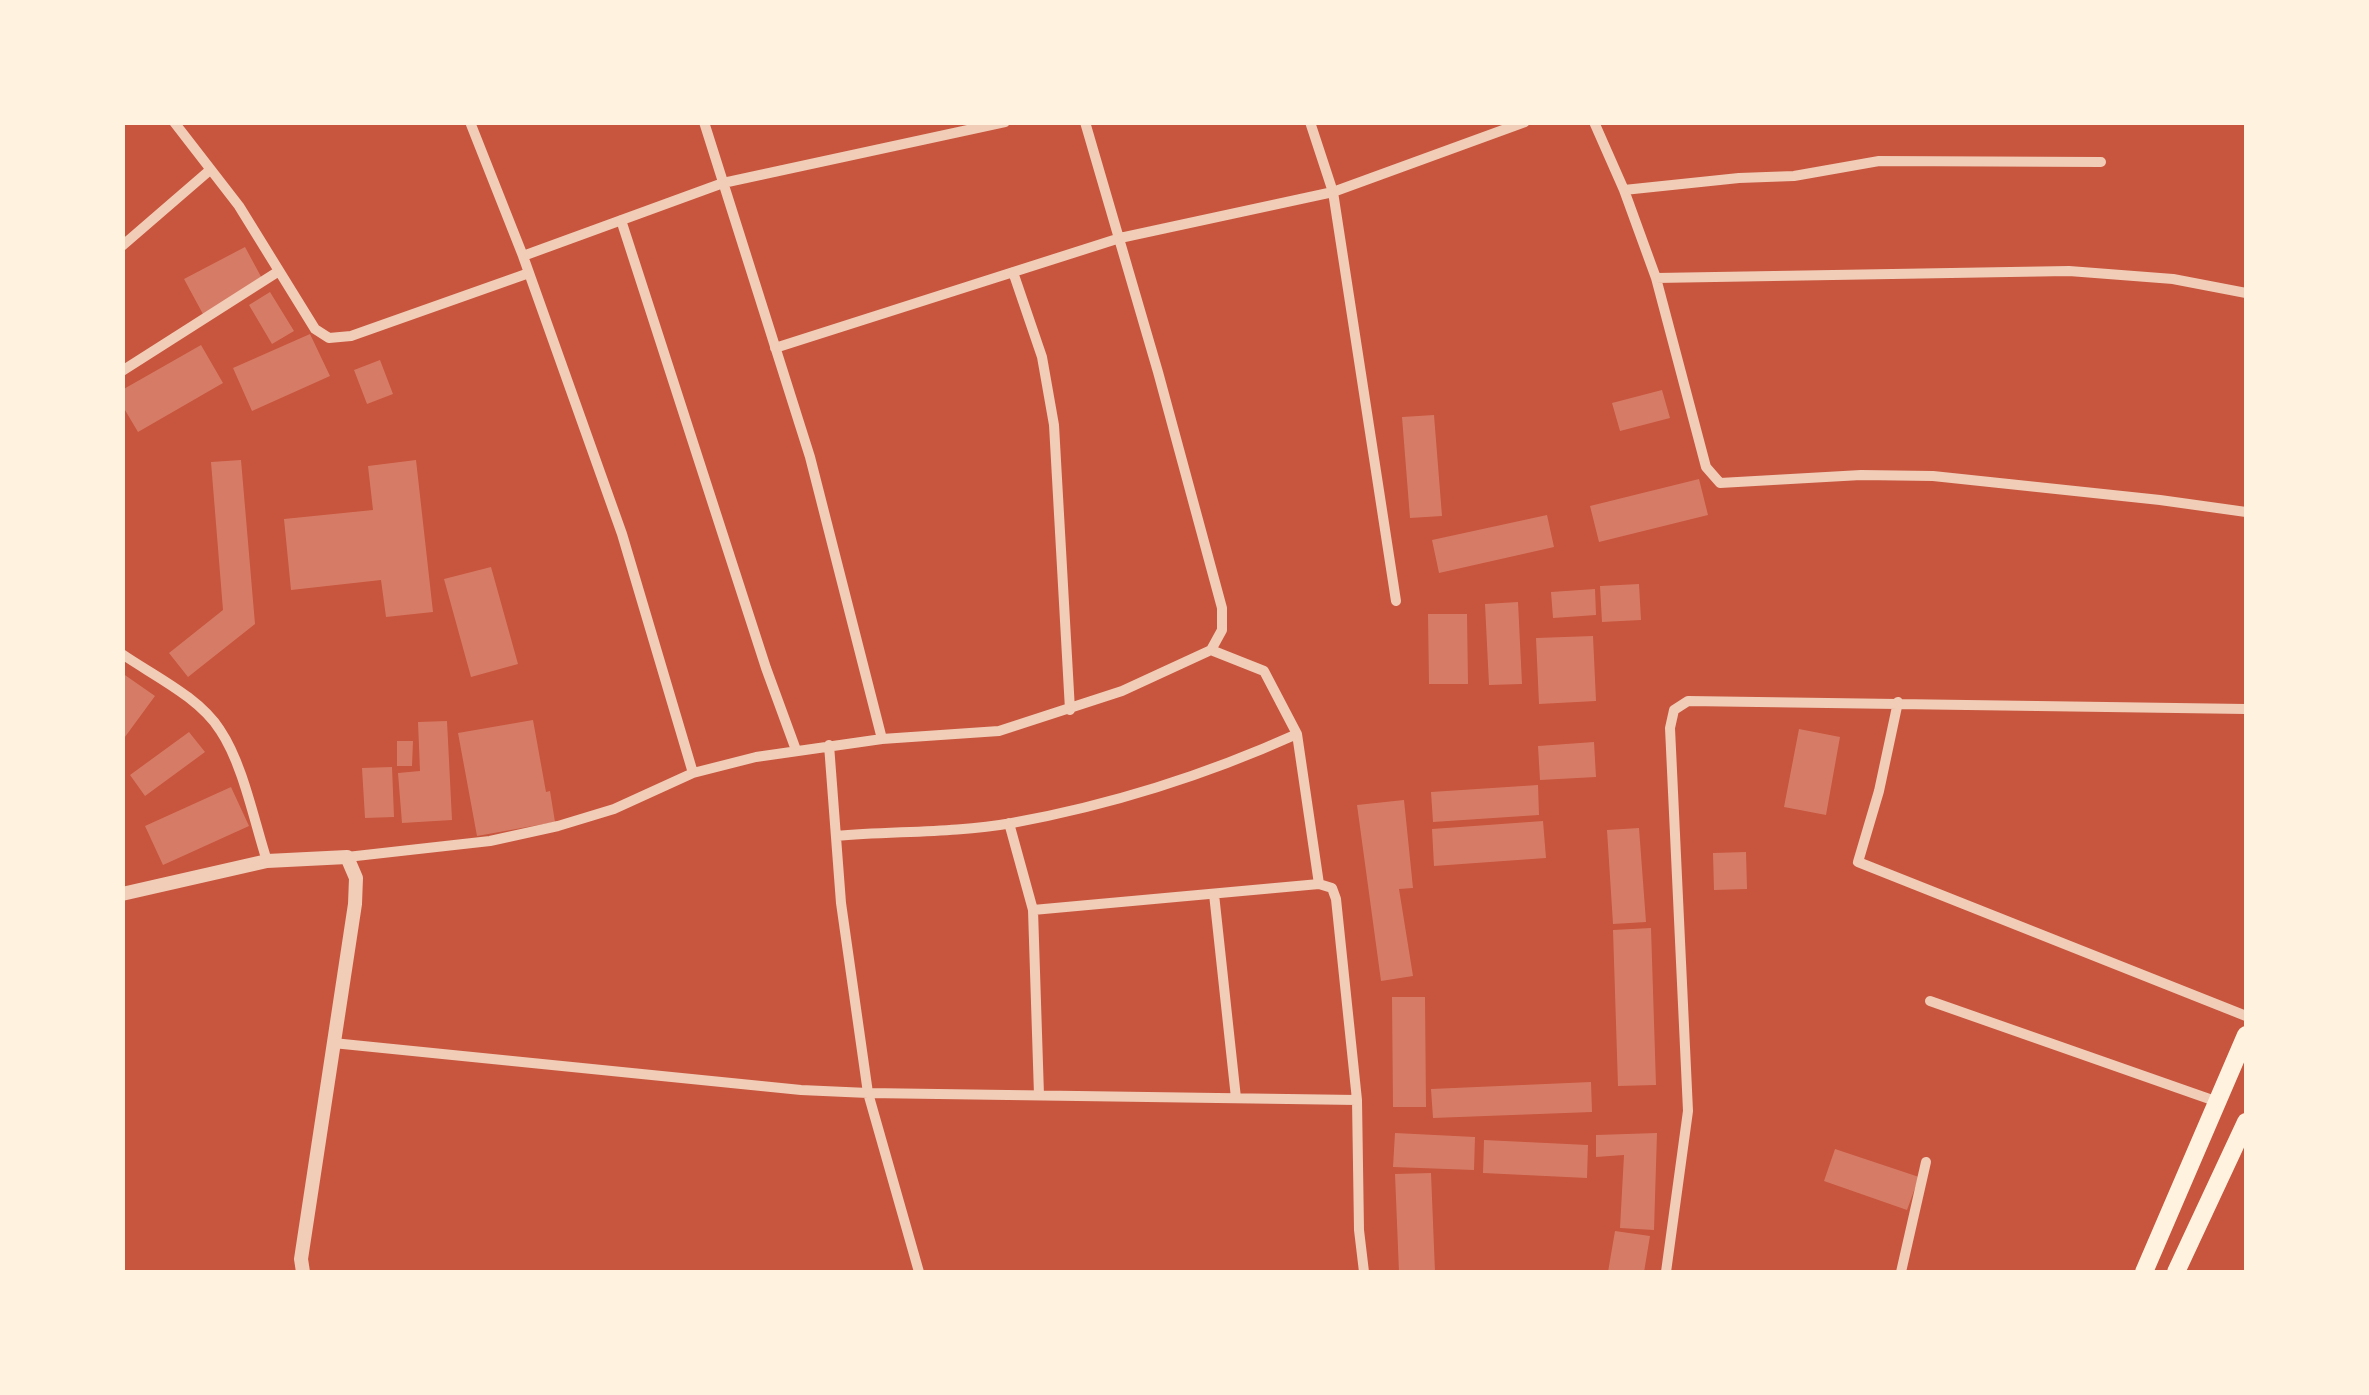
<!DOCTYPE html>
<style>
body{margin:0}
#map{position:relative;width:2369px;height:1395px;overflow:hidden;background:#c8553d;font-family:"Varela Round",sans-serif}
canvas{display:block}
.frame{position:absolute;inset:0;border:125px solid #fff3e0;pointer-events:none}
</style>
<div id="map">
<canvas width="2369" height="1395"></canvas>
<div class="frame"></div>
</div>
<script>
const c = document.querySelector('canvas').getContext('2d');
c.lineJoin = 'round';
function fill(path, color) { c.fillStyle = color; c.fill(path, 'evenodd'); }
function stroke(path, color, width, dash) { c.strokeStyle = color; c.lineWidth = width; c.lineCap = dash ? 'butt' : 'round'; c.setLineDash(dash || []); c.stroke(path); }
fill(new Path2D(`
 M245 247 265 284 204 316 184 279Z
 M270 292 294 331 272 344 249 305Z
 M310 334 330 376 252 411 233 368Z
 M201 345 223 383 138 432 122 405V390Z
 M380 360 393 394 367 404 354 370Z
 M1662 390 1670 418 1620 431 1612 403Z
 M1434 415 1442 516 1410 518 1402 417Z
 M241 460 255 624 188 677 169 653 223 610 211 462Z
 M416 460 433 612 386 617 381 580 291 590 284 519 373 510 368 466Z
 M1699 479 1708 515 1599 542 1590 506Z
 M1547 515 1554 547 1439 573 1432 540Z
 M491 567 518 664 471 677 444 579Z
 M1639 584 1641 620 1602 622 1600 586Z
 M1595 589 1596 615 1553 618 1551 592Z
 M1518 602 1522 684 1489 685 1485 604Z
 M1428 614H1467L1468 684H1429Z
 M1593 636 1596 701 1539 704 1536 638Z
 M122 673 155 696 122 741Z
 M533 720 546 792 550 791 555 822 477 836 458 733Z
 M447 721 452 820 402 823 398 773 420 771 418 722Z
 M1799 729 1840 737 1826 815 1784 807Z
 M189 732 205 752 145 796 130 775Z
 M397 741H413L412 766H397Z
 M1594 742 1596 777 1540 780 1538 746Z
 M392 767 394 817 365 818 362 768Z
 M1538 785 1539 815 1433 822 1431 792Z
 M231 787 249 826 163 865 145 826Z
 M1404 800 1413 888 1399 889 1413 976 1381 981 1357 805Z
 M1543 821 1546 858 1434 866 1432 829Z
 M1639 828 1646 922 1613 924 1607 830Z
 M1746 852 1747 889 1714 890 1713 853Z
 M1651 928 1656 1085 1618 1086 1613 930Z
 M1392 997H1425L1426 1107H1393Z
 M1591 1082 1592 1112 1433 1118 1431 1089Z
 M1395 1133 1475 1137 1474 1170 1393 1167Z
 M1657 1133 1654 1230 1620 1228 1624 1155 1596 1157V1135Z
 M1484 1140 1588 1145 1587 1178 1483 1173Z
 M1835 1149 1919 1177 1907 1210 1824 1181Z
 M1431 1173 1435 1272H1399L1395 1174Z
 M1615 1231 1650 1236 1644 1272H1608Z`), '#d67c66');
stroke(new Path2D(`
 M174 122 239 206 315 329 329 338 351 336 529 273
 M470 122 523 256 622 534 693 773
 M704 122 810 457 882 739
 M1310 122 1333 192 1396 601
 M1594 122 1624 190 1656 278 1706 467 1720 483 1861 475 1933 476 2160 500 2246 512
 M1624 190 1739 178 1794 176 1879 161 2101 162
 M621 220 766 668 796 750
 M122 246 210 170
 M523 256 723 183 1005 122
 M1013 272 1042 357 1054 425 1070 710
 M1656 278 2069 271 2173 279 2246 293
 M775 348 1120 238 1333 192 1525 122
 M122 371 279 271
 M1211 650 1264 671 1297 734 1319 884
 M122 654C154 676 199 697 220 730 243 764 254 821 267 861
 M1898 702 1879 791 1858 862 2246 1016
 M1009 823 1033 910 1039 1095
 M836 836C894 831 955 833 1012 823 1111 805 1206 775 1297 734
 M347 857 490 841 558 826 614 809 693 773 756 757 882 739 999 731 1122 691 1211 650 1222 630V608L1158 372 1085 122
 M1214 894 1236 1098
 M1033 910 1319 884 1332 888 1336 899 1357 1100 1359 1230 1364 1272
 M1930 1001 2218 1102
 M333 1043 801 1090 868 1093 841 903 829 745
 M919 1272 868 1093 1357 1100
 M1666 1272 1688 1111 1670 728 1674 710 1688 701 2246 709
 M1901 1272 1926 1162`), '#f1ccb7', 10);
stroke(new Path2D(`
 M122 894 267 861 347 857 356 878 355 904 301 1259 303 1272`), '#f1ccb7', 14);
stroke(new Path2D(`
 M2144 1272 2246 1035
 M2176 1272 2246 1122`), '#fff3e0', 18);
</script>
